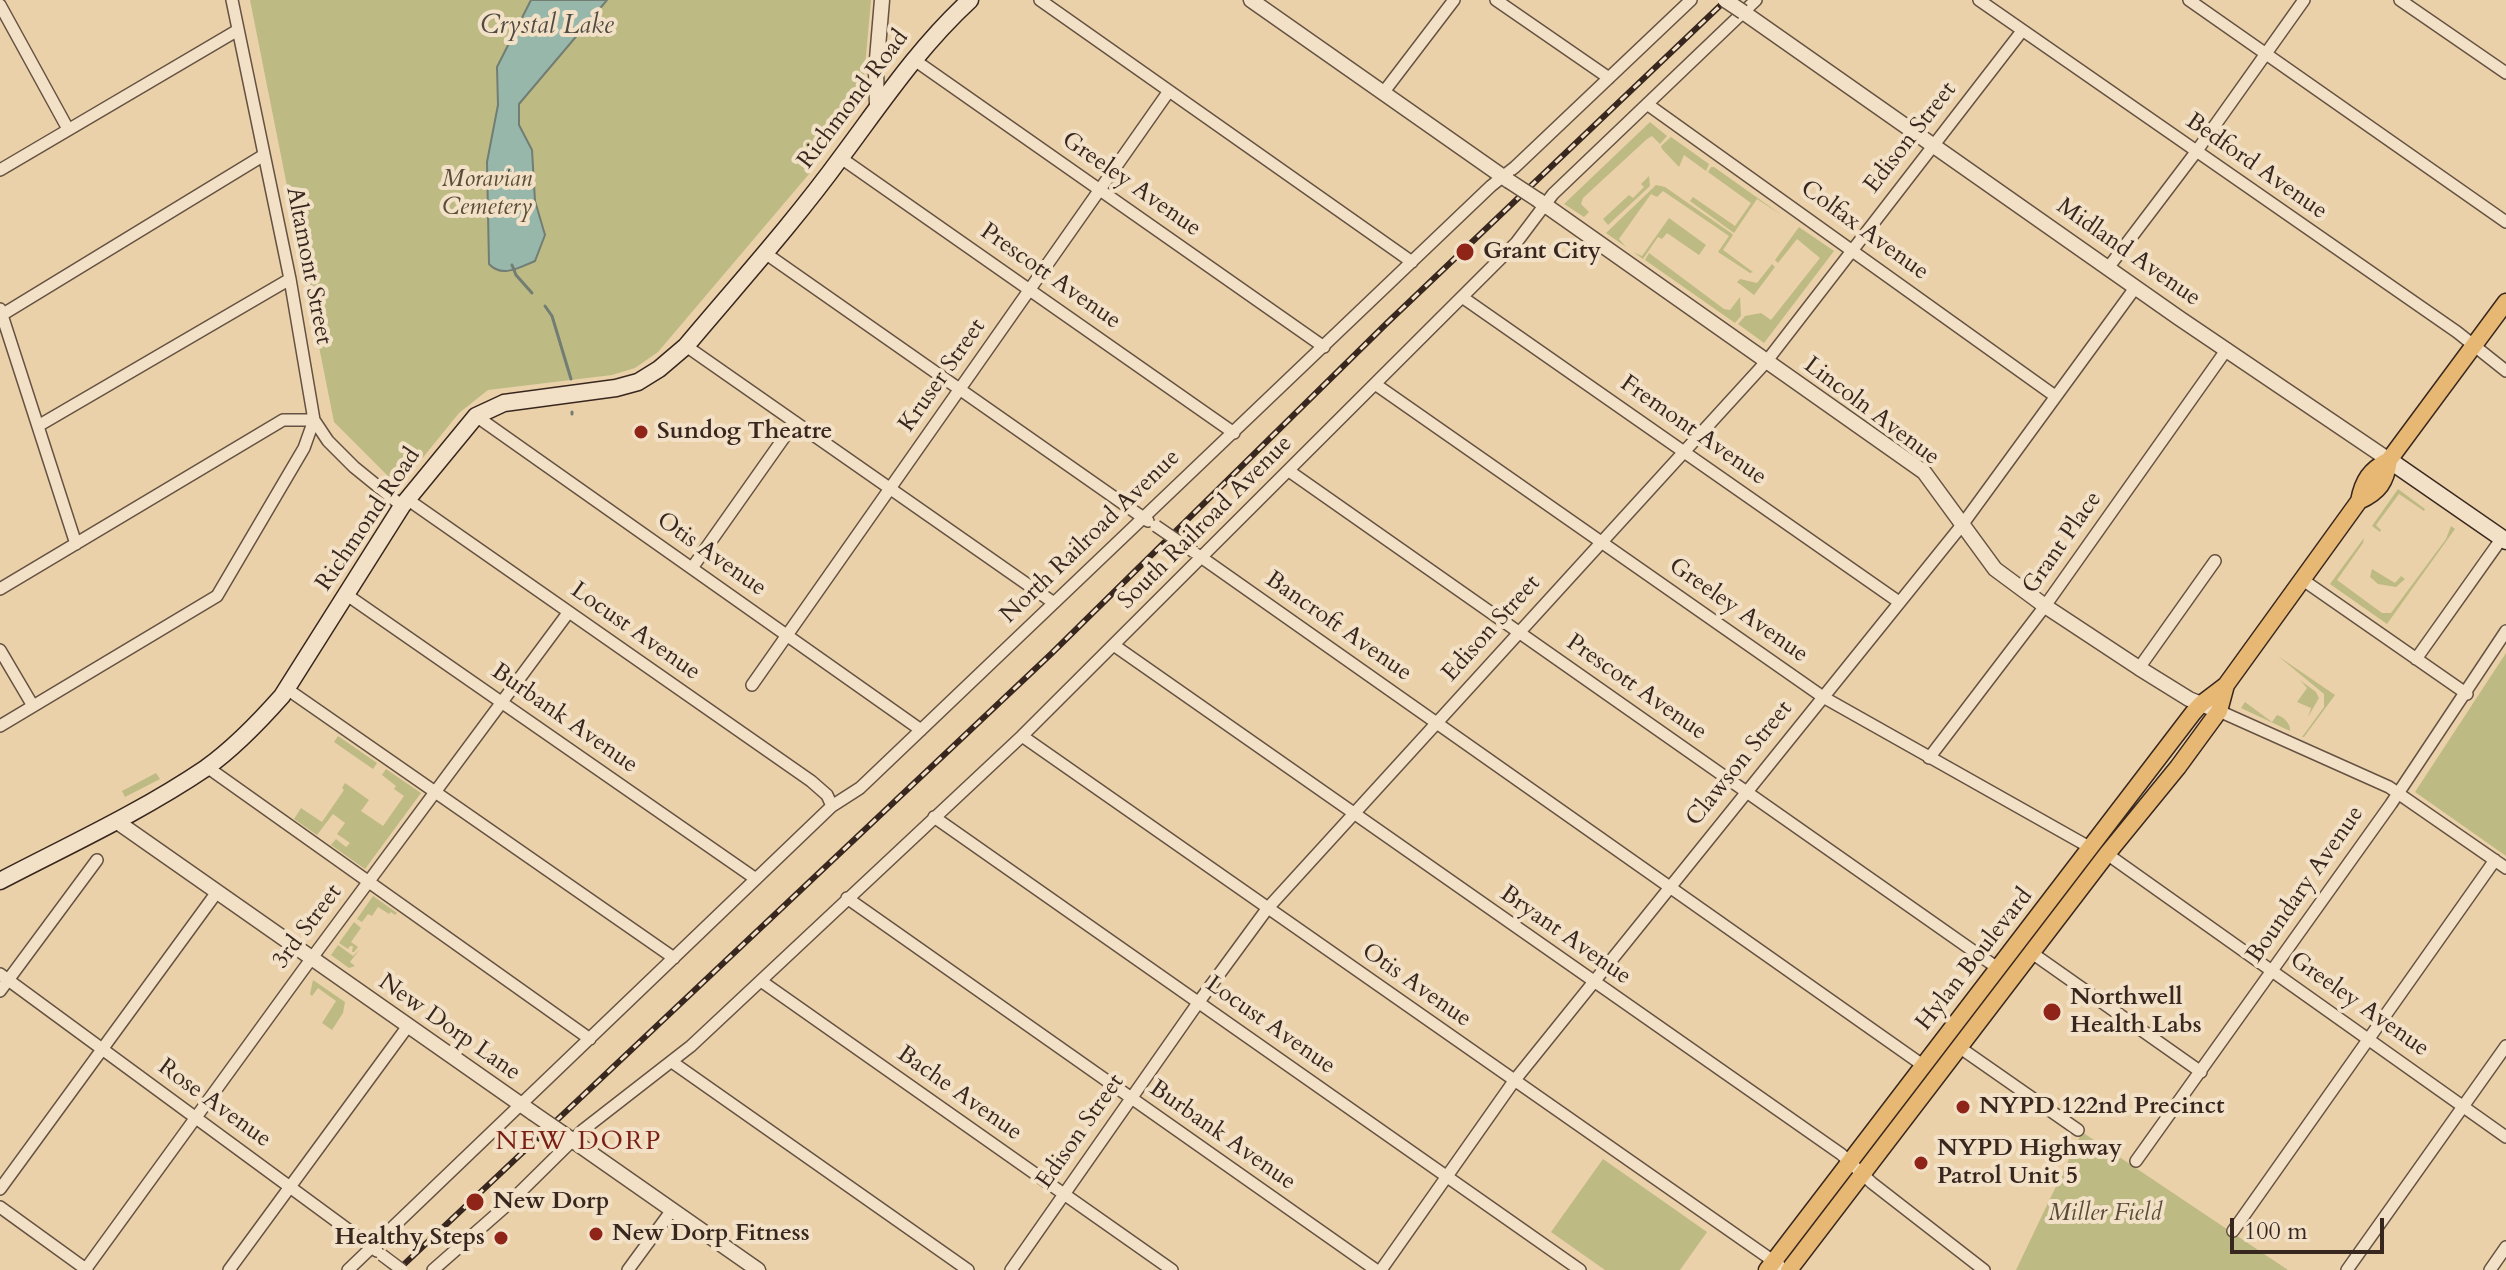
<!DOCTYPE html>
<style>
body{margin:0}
#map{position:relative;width:2506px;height:1270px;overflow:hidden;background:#ebd1a9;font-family:Cardo,serif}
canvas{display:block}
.scale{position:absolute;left:2230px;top:1218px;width:154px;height:36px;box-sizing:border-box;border:4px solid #38271f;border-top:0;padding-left:10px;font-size:24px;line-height:28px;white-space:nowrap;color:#38271f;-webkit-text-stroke:6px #f2e1c7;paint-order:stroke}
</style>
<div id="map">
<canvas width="2506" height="1270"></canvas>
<div class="scale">100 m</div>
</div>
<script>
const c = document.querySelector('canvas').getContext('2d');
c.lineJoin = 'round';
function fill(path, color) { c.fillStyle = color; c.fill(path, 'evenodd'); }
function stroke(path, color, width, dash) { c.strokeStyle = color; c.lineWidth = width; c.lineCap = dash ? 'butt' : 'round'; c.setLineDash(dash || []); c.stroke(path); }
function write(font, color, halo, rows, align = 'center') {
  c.font = font + ' Cardo,serif'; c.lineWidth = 8; c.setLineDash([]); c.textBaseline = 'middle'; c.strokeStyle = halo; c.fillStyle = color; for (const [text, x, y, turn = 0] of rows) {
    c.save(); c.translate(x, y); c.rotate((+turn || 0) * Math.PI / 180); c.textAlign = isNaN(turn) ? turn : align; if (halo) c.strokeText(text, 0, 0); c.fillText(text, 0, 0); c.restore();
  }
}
fill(new Path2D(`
 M250 0H871L862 100 809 174 658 352 635 368 612 375 488 390 459 413 399 487 334 422Z
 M1650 122 1667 136 1660 144 1652 136 1647 139 1583 198 1581 204 1589 212 1584 217 1564 204Z
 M1671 137 1709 164 1706 171 1684 155 1679 167 1662 149 1661 146Z
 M1711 167H1714L1783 216 1757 199 1734 233 1690 201 1693 197 1735 226 1751 203 1708 172Z
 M1649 176 1650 186 1608 225 1603 219 1629 195 1633 198 1644 187 1641 184Z
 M1656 185 1665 187 1731 233 1733 235 1723 250 1753 272 1750 273 1718 252 1729 236 1663 191 1657 197 1651 194 1619 239 1626 247 1606 233Z
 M1669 218 1706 245 1699 255 1667 233 1662 239 1658 237 1643 259 1633 252 1642 256Z
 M1799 227 1834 251 1764 343 1738 324 1745 316 1761 313 1771 320 1820 258 1797 239 1778 263 1775 260Z
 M1649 253 1724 309 1730 310 1740 297 1741 316 1735 323 1645 260Z
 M1772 264 1775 267 1754 295 1737 282 1740 279 1757 283Z
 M2398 489 2425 509 2424 511 2399 494 2376 525 2381 530 2380 532 2372 526Z
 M2451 526 2455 529 2387 624 2330 584 2364 538 2363 543 2337 580 2382 613H2391L2446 539Z
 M2372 569 2395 583 2401 576 2405 579 2396 587 2378 584 2370 577Z
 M2506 653V856L2415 792Z
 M2278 656 2335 695 2304 737H2302L2324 707V694Z
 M2300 680 2316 692 2319 698 2308 717 2311 708 2297 702 2307 688Z
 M2245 702 2272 722 2277 715C2284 717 2291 724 2290 731L2241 708Z
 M338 736 377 763 373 769 334 742Z
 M386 769 421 793 365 869 331 845 336 839 346 847 350 843 337 834 345 823 333 814 317 835 294 819 301 808 322 822 344 790 342 788 345 783 369 800 361 811 383 826 404 796 394 789 396 786 382 775Z
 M156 773 160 779 125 797 122 791Z
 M373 896 397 913 395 915 391 912 389 914 378 907 372 916 368 914 362 922 357 919Z
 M354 922 361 928 351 942 358 947 354 952H352L353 946H350L348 949 339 943Z
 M338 945 353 956 360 949 350 962 355 966 349 968 331 955Z
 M313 980 345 1002 343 1013 332 1030 322 1023 336 1001 318 988 312 996 310 994Z
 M2082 1132 2288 1270H2016Z
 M1603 1159 1707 1232 1680 1270H1605L1551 1232Z`), '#bdba84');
const water = new Path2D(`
 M531 0H607L519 104V125L532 150 535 201 545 235 535 261C518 268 502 278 489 264L487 162 498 105 497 67Z`);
fill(water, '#98b7ab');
stroke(water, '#727d73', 2);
stroke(new Path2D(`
 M512 265 516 275 532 293
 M545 306 552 316 571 379
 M572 412V414`), '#727d73', 3);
const minor = new Path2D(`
 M232 0 290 279 314 420 328 441 354 467 402 506
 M1040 0 1412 262
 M1496 0 1609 78
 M1979 0 2457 332 2506 371
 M2189 0 2506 222
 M2400 0 2506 73
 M0 5 68 129
 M913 59 1324 347
 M1383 93 1454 0
 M1647 104 2055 396
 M841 158 1234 433
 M0 170 238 30
 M765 253 1148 521
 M2108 268 2196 152 2304 0
 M1462 297 1899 602
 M0 309 76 544
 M0 316 264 155
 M686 346 1054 603
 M1375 384 1823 697 2091 848
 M476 416 921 730
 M38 426 290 279
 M1289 471 1999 969
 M407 499 811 781 827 795 832 806
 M1198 555 1924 1066
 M692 568 795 422
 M2303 580 2467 694
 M0 589 283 420H314L304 448 217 596 0 726
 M347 595 756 879
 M1115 646 1841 1154 1872 1183 1984 1270
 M0 650 33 706
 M2416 659 2502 538
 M2139 668 2215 561
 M752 685 1169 91
 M287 689 674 958
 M2219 711 2389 787 2506 868
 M1022 736 1779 1265
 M1929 758 2045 606 2227 349
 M207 767 590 1039
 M934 817 1580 1270
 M2107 854 2506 1137
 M847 898 1376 1270
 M2032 953 2201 1072
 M0 974 377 1251
 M761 981 1172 1270
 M0 991 97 860
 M1959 1047 2078 1130
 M672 1062 968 1270
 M2136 1161 2391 804 2506 631
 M0 1189 217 892
 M0 1207 87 1270
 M2233 1231 2495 860
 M85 1270 303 970 568 613
 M229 1270 408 1026
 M348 1270 832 806 860 788 1491 186 1515 167 1691 0
 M433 1270 507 1205 583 1130 691 1046 1022 736 1516 243 1553 194 1756 0
 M628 1270 672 1210
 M1011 1270 1198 1003 1267 909 1766 362 2022 31
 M1381 1270 1514 1081 1962 525 2135 288
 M2347 1270 2506 1046
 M2490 1270 2506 1247`);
const tertiary = new Path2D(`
 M1251 0 1509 181
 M1743 12 2179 318 2389 460
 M877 105 876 71 882 0
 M1538 200 1924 472 1995 569 2045 606 2139 668 2189 699 2211 708
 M116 821 533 1113
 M562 1133 758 1270`);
const secondary = new Path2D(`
 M2389 460 2506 541
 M0 881C69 845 141 812 206 768 234 748 259 722 282 696L402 506 476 416 504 403 616 388 638 382 659 369 686 346C739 283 794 222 842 156 883 101 919 47 970 0`);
const primary = new Path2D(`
 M2359 501C2379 492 2386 482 2389 460
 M1767 1270 2193 713 2201 704 2226 685 2359 501C2363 480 2370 470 2389 460L2506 302
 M1789 1270 2107 854 2178 767 2219 711 2226 685`);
stroke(minor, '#655242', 14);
stroke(tertiary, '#655242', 17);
stroke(secondary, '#38271f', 19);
stroke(primary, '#38271f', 19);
stroke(minor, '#f2e1c7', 11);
stroke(tertiary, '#f2e1c7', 14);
stroke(secondary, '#f2e1c7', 16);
stroke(primary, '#e6b874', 16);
const rail = new Path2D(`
 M398 1270 1051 654 1387 323 1726 0`);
stroke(rail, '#38271f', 6);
stroke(rail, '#f2e1c7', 3, [9]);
const minorBridge = new Path2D(`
 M1156 526 1194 552
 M382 1255 402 1270`);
const tertiaryBridge = new Path2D(`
 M1725 0 1743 12
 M1509 181 1538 200
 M533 1113 562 1133`);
stroke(minorBridge, '#655242', 14, []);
stroke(tertiaryBridge, '#655242', 17, []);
stroke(minorBridge, '#f2e1c7', 11);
stroke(tertiaryBridge, '#f2e1c7', 14);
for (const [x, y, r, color] of [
 [1465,252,10,"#8f2418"],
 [641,432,8,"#8f2418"],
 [2052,1012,10,"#8f2418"],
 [1963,1107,8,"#8f2418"],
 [1921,1163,8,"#8f2418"],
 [475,1202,10,"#8f2418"],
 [596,1234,8,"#8f2418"],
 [501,1238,8,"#8f2418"]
]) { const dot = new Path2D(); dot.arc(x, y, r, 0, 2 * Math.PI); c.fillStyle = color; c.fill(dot); stroke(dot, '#f2e1c7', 3); }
write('24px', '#38271f', '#f2e1c7', [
 ["Richmond Road",854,100,-53],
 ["Edison Street",1911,138,-52],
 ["Bedford Avenue",2256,167,35],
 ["Greeley Avenue",1131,185,35],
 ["Colfax Avenue",1864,231,36],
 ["Midland Avenue",2128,253,35],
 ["Altamont Street",308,266,79],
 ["Prescott Avenue",1050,277,35],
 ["Kruser Street",943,376,-55],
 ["Lincoln Avenue",1871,412,37],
 ["Fremont Avenue",1693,431,35],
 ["Richmond Road",369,520,-56],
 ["South Railroad Avenue",1206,523,-45],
 ["North Railroad Avenue",1091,537,-44],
 ["Grant Place",2063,543,-55],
 ["Otis Avenue",711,555,35],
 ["Greeley Avenue",1738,611,35],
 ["Bancroft Avenue",1338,627,35],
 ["Edison Street",1492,629,-48],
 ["Locust Avenue",635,632,35],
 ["Prescott Avenue",1636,688,35],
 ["Burbank Avenue",564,719,35],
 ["Clawson Street",1740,764,-51],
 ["Boundary Avenue",2306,885,-55],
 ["3rd Street",308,927,-53],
 ["Bryant Avenue",1565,936,35],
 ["Hylan Boulevard",1975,960,-52],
 ["Otis Avenue",1416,986,35],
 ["Greeley Avenue",2359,1005,35],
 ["Locust Avenue",1270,1026,35],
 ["New Dorp Lane",449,1028,35],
 ["Bache Avenue",959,1094,35],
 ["Rose Avenue",214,1104,36],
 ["Edison Street",1081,1132,-55],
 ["Burbank Avenue",1222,1136,35]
]);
write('italic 24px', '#594c38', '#f2e1c7', [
 ["Moravian",487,180],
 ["Cemetery",487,208],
 ["Miller Field",2105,1214]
]);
write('bold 24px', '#38271f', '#f2e1c7', [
 ["Grant City",1483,252],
 ["Sundog Theatre",657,432],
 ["Northwell",2070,998],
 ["Health Labs",2070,1026],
 ["NYPD 122nd Precinct",1979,1107],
 ["NYPD Highway",1937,1149],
 ["Patrol Unit 5",1937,1177],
 ["New Dorp",493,1202],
 ["New Dorp Fitness",612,1234],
 ["Healthy Steps",485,1238,"right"]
], 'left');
write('italic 26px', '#504b42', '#f2e1c7', [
 ["Crystal Lake",547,27]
]);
c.letterSpacing = '2px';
write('26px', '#7a1f14', '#f2e1c7', [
 ["NEW DORP",579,1143]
]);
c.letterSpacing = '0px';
</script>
